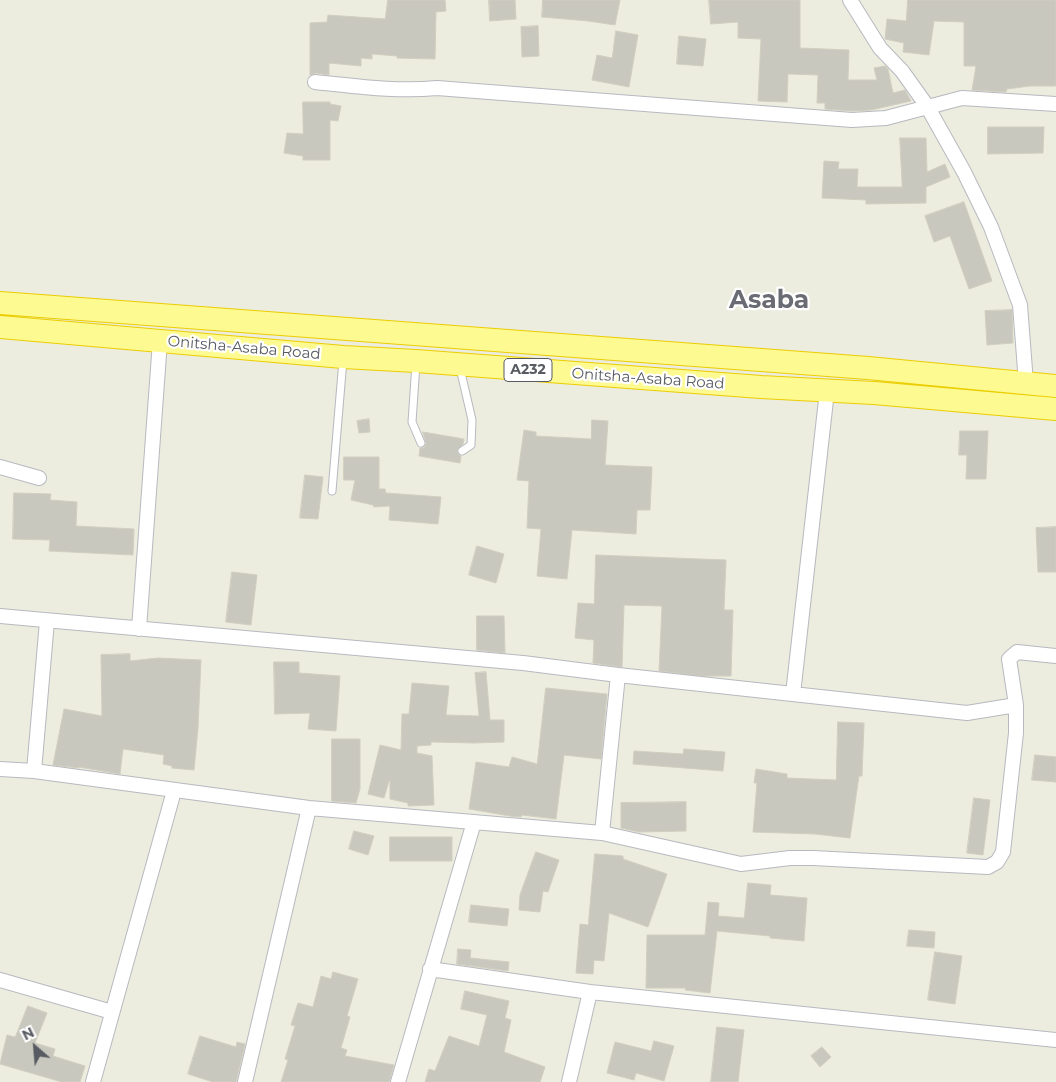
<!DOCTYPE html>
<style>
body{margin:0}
#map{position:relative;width:1056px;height:1082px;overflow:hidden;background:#ececdf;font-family:Montserrat,sans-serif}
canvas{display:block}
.north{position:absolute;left:10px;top:1022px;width:50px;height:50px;-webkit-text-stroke:4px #fff;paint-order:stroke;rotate:333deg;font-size:14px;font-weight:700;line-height:20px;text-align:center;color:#585b61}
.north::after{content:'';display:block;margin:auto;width:18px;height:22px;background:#585b61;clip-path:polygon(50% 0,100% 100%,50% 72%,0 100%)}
</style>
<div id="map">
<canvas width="1056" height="1082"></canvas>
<div class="north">N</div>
</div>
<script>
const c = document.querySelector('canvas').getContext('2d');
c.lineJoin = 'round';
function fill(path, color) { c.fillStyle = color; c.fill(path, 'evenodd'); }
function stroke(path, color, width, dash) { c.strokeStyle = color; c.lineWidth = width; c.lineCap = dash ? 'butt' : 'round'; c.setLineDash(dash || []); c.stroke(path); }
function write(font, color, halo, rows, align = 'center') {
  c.font = font + ' Montserrat,sans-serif'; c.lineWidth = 4.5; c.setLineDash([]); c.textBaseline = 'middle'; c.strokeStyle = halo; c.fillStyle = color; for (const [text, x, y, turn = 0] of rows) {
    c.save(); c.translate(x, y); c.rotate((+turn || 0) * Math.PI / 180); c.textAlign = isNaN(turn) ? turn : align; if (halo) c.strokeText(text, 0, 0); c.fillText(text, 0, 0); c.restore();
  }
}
const building = new Path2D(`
 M388 0H445L446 11 436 12 435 59 397 58V56L372 54V59L361 58V66L329 63V75L316 73 310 75V23L327 22 328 15 385 19Z
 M489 0H515L516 19 490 21Z
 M543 0H620L615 25 588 21 542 17Z
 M709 0H800V48L849 50 848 80H877L874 68 885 66 888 69 893 93 905 90 911 101 871 110 852 111 825 109V103H817L818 75 788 74 787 102 758 101 761 39 738 38V22L711 24Z
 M908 0H1056V86H1030L1007 89 1006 92 972 90 976 66H964V22L934 21 929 55 903 52 904 43 885 39 887 19 906 21Z
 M538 26 539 56 522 57 521 27Z
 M616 31 638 35 629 87 592 80 597 55 612 58Z
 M679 36 706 39 703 66 677 64Z
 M303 102H330V104L341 106 338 121 330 120V160H303V156L284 153 287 133 303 134Z
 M988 127H1044L1043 153 988 154Z
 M900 138H926L927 172 945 164 950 177 926 187V203L866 204V200L822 198 824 161 839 162 838 169H858L857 187H902Z
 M964 202 992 281 969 289 950 236 934 242 925 216Z
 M1012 310 1013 343 987 345 985 311Z
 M369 419 370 432 359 433 357 421Z
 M592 420 608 421 605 465 652 467 650 510H637L636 534 572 530 567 579 537 576 541 529 527 528 529 481 517 480 524 430 536 432V436L591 439Z
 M960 431H988L986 479H966L967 455H959Z
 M423 432 464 439 463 444 457 451 458 454 461 456 460 463 419 456 420 448H424L426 444Z
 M344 457H379V489H385L386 493 441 497 438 524 389 520 390 506 374 507 373 505 351 500 355 480H344Z
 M305 475 323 477 318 519 300 518Z
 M14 493 51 494 50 500 77 502 76 526 134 529 133 555 49 551 50 540 13 539Z
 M1056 527V572H1038L1036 528Z
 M477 546 504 554 496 583 469 575Z
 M596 555 726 560 724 610H733L731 676H703L659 671 662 606 624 605 622 667 593 663 594 640 575 638 578 603 594 604Z
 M232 572 257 575 251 625 226 622Z
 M477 616H504L505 653 477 650Z
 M130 654V661L158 658 201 660 198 728 194 770 172 768V766L163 764 164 755 123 749 120 774 79 767V768L53 765 64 709 102 716 101 655Z
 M274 662H299V673L340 676 336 731 308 729 310 713 275 714Z
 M486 672 490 720H504V742L474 743 431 742V745L417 746V753L432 756 434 805 408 806V803L390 799V781H389L384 798 368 794 380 745 401 750 402 714H409L412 683 449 686 446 715 479 716 475 673Z
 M546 688 607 694 601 759 564 755 556 819 522 815 521 817 510 816 469 809 476 762 509 767 512 757 537 764Z
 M838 722 864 723 862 776H859L850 838 815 834 753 832 757 783H754L756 769 787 774V778L836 780Z
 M332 739H360V789L356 803 332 801Z
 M684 749 725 752 723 771 633 764 634 751 683 754Z
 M1035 755 1056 757V782L1032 780Z
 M974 798 990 800 983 855 967 853Z
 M686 802V831L639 832 621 828V803Z
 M354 831 374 836 368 855 349 849Z
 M390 837H452V861H390Z
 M536 852 559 860 548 892 543 891 540 912 519 910 520 895Z
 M595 854 623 856V859L667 874 648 927 609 913 604 961 594 960 593 974 576 973 580 924 588 925Z
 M748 883 771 885 770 895 807 898 804 941 770 938V936L717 931 710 993 685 990 686 988H646L647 935H705L708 902 719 903 718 916 744 918Z
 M471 905 509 909 507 926 469 922Z
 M909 930 935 932 934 948 907 946Z
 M458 949 471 950 470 958 509 962 508 971 457 964Z
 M935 952 962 956 955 1004 928 1000Z
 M333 972 358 979 347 1016 350 1017 341 1048 347 1050 345 1056 394 1065 389 1082H281L288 1060 285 1059 295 1026 291 1025 298 1003 313 1007 321 976 331 979Z
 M465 991 509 1001 505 1018 511 1020 504 1052 545 1067 540 1082H425L429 1069 435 1071 449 1036 479 1046 487 1015 461 1009Z
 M28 1006 47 1013 35 1043 55 1049 53 1056 85 1066 80 1082H62L0 1064 7 1035 15 1037Z
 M717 1027 744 1030 738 1082H711Z
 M200 1036 236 1047 237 1042 245 1044 236 1082H213L188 1074Z
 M654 1041 674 1046 664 1081 636 1073 634 1080 607 1073 615 1042 651 1051Z
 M822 1047 831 1057 820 1067 811 1056Z`);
fill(building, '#c9c8bf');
stroke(building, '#d1cebe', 1);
const service = new Path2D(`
 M416 364 412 422 421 443
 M460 368 472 420 471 445 462 451
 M332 491 343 360`);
const minor = new Path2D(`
 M850 0 880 48 902 71 927 106 964 172 991 227 1020 305 1026 383
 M315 82C356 86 396 92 437 88L852 120 886 118 962 98 1056 104
 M0 467 39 478
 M0 616 523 663 618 675 967 713 1016 705 1009 659 1017 652 1056 656
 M139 629 160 341
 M793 694 827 391
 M0 769 34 771 309 808 602 833 741 864 790 858H813L988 867 997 862 1003 852 1016 733V705
 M34 771 47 621
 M602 833 618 675
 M430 969 590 992 1056 1040
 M0 980 112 1012
 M93 1082 174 791
 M245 1082 309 808
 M398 1082 474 822
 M569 1082 590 992`);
const trunk = new Path2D(`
 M0 303 868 368 1056 386
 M0 327 343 357 416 361 761 387 874 393 1056 409`);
stroke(service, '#b7b9bf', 9);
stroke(minor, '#b7b9bf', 16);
stroke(trunk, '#ebcd00', 24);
stroke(service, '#fff', 7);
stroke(minor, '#fff', 14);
stroke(trunk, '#fefa92', 22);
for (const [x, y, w] of [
 [528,370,48]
]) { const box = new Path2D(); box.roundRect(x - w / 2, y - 11.5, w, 23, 4); c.fillStyle = '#fff'; c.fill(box); stroke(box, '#585b61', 1); }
write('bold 14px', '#585b61', null, [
 ["A232",528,370]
]);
write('15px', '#585b61', '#fff', [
 ["Onitsha-Asaba Road",244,348,5],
 ["Onitsha-Asaba Road",648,379,4]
]);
write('bold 25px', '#696c73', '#fff', [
 ["Asaba",769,301]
]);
</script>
